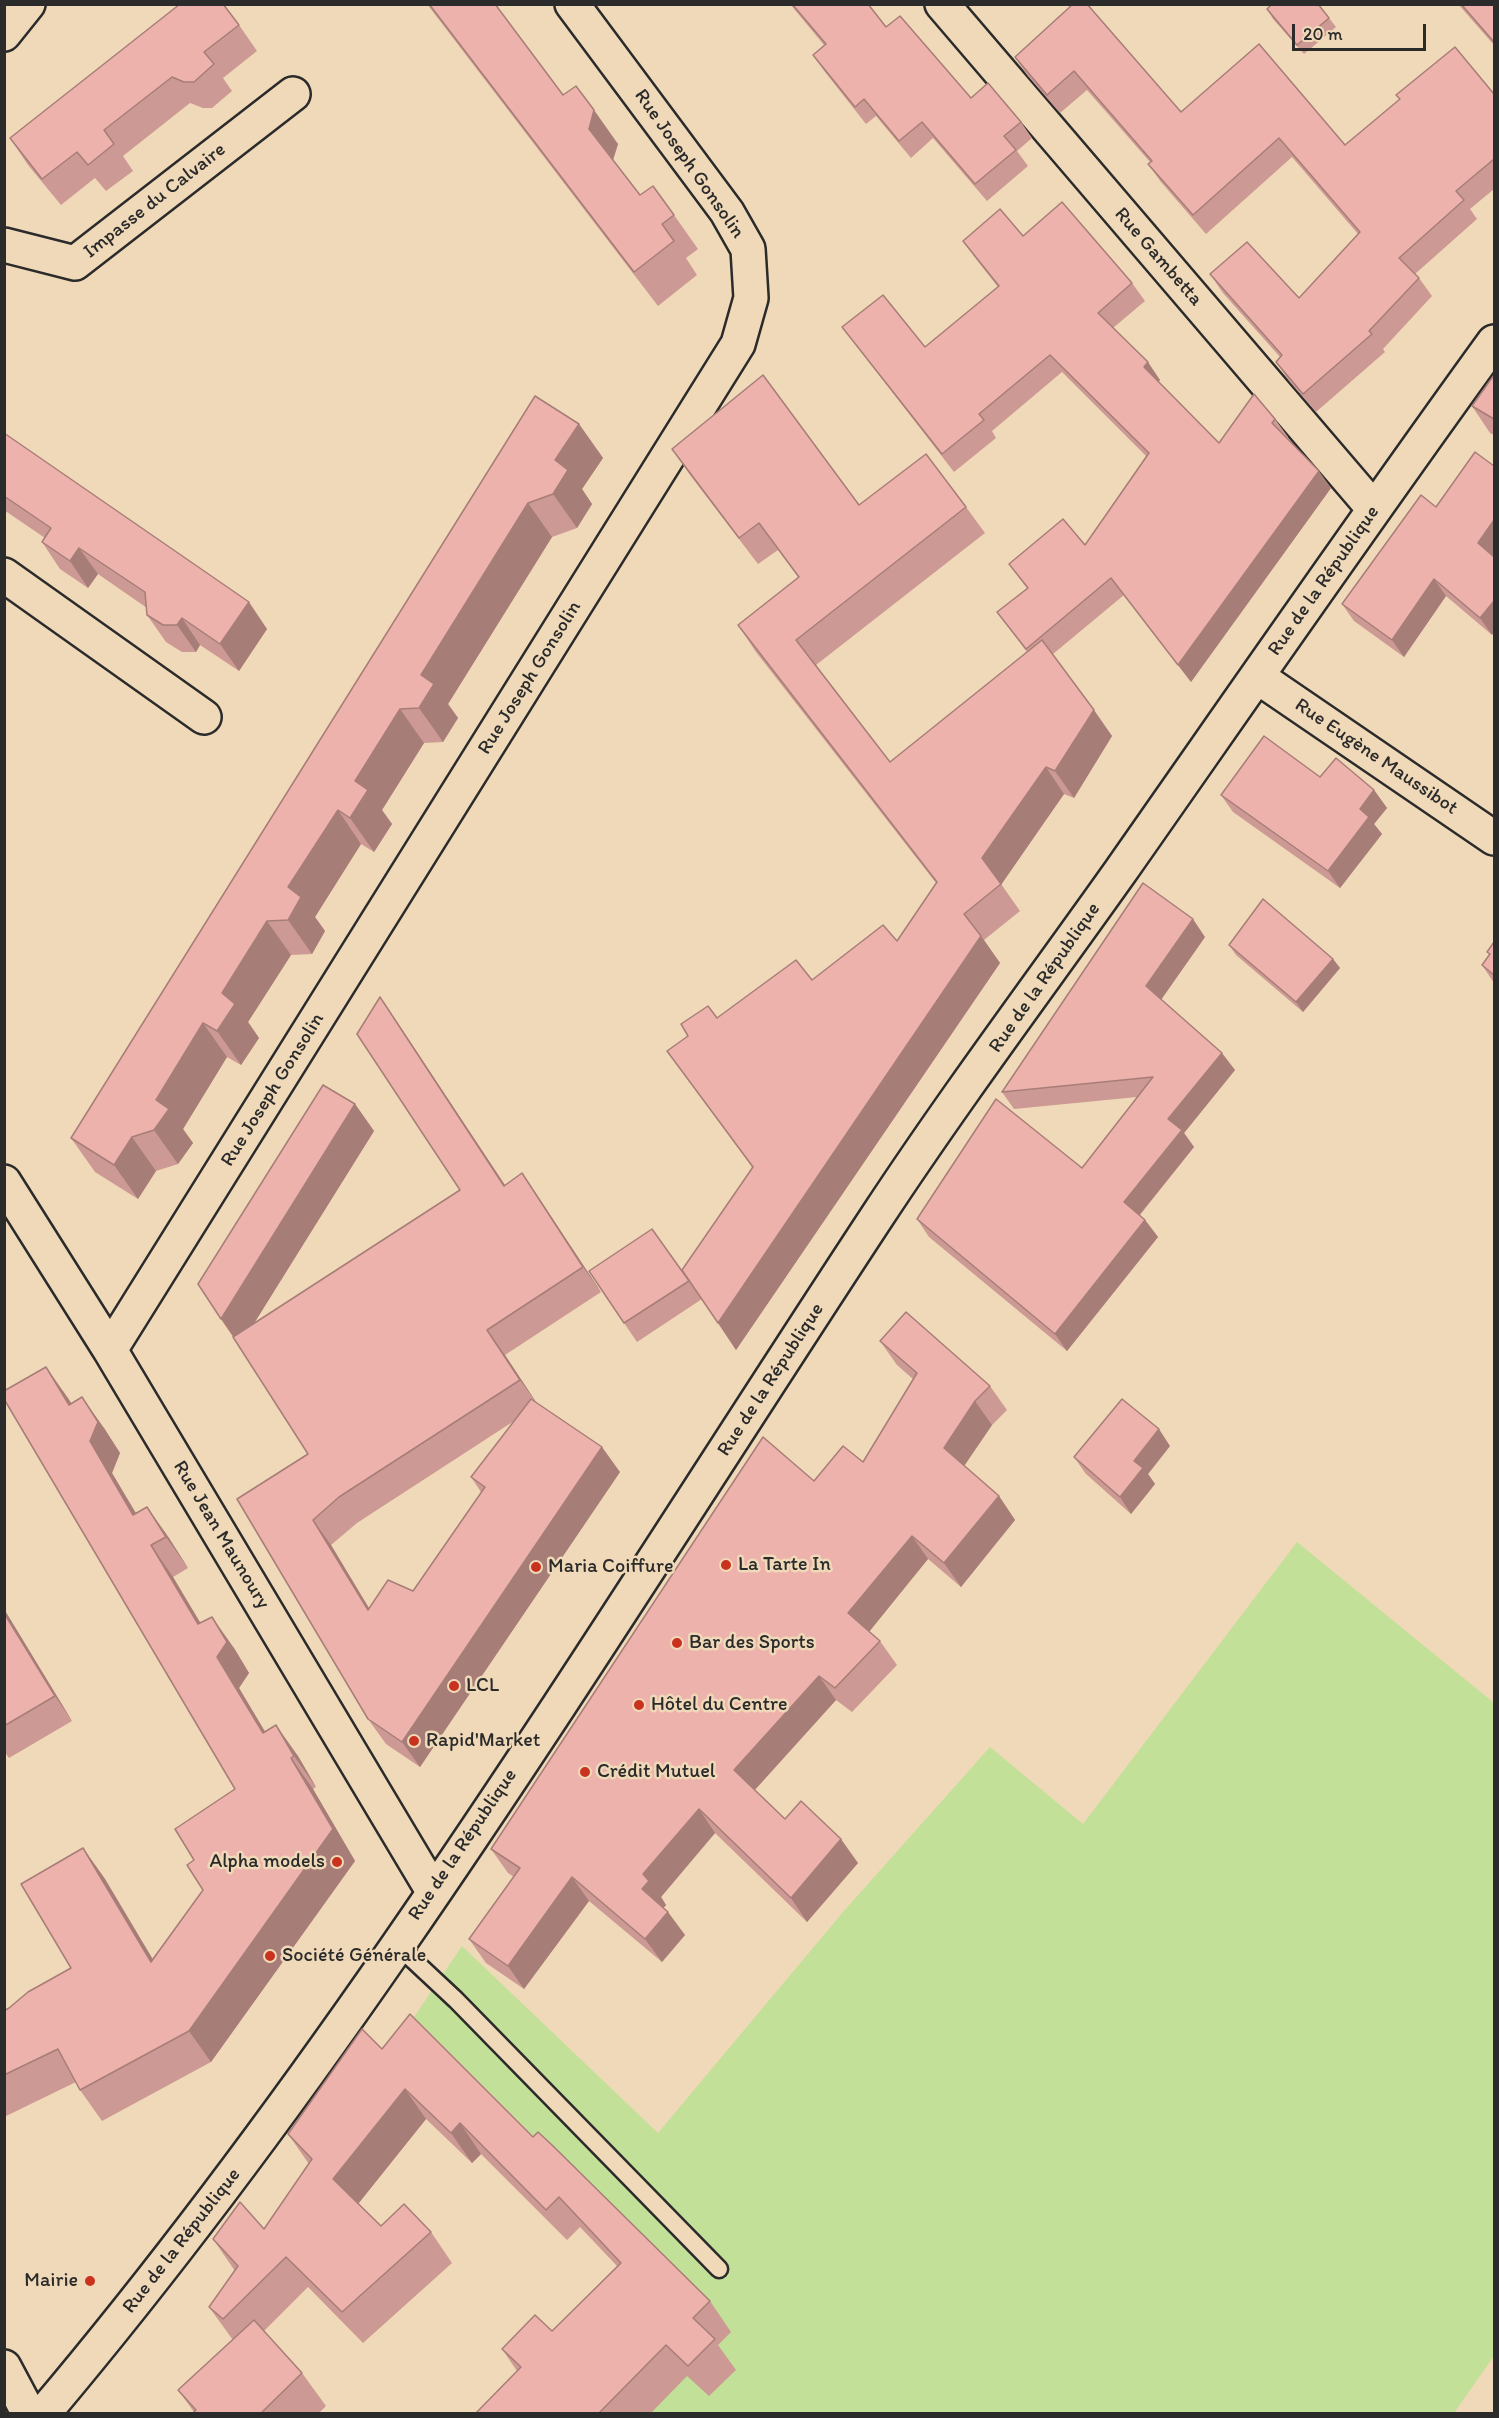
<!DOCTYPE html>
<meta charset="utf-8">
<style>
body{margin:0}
#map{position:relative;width:1499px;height:2418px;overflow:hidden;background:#f0d9b8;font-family:Itim,sans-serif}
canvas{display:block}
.frame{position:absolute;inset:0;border:6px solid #2b2b2b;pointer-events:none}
.scale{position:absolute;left:1292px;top:24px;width:134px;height:27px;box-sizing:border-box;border:3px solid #2b2b2b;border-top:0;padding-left:8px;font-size:18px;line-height:21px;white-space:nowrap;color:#2b2b2b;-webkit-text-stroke:4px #f0d9b8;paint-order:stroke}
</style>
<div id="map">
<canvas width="1499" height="2418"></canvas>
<div class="frame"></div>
<div class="scale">20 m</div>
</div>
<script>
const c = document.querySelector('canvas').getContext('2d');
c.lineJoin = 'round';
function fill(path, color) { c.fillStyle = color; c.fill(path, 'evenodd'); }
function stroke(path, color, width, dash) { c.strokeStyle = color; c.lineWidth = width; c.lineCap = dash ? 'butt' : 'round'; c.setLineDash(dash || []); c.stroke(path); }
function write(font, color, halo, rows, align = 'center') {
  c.font = font + ' Itim,sans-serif'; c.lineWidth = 5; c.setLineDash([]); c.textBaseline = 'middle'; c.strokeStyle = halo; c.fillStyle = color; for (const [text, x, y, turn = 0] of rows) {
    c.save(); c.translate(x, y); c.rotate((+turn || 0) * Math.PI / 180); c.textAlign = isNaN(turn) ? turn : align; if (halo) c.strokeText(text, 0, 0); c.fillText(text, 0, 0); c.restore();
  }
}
fill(new Path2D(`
 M1297 1542 1494 1703V2356L1454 2413H527L644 2246 414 2017 462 1946 658 2133 843 1912 990 1747 1083 1824Z`), '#c2e098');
const service = new Path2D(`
 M396 1944 456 2000 719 2269`);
const minor = new Path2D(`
 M942 4 1374 509
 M4 34 28 4
 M4 245 75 263 293 94
 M4 575 204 717
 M1258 677 1494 838
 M4 1182 110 1350 433 1891
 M110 1350 738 344 751 298 748 249 727 212 572 4
 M4 2367 29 2414`);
const secondary = new Path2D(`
 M43 2414C358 2041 611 1621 878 1215 955 1098 1039 986 1120 872 1244 695 1367 517 1494 342`);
stroke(service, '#2b2b2b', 21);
stroke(minor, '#2b2b2b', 38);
stroke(secondary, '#2b2b2b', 38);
stroke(service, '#f0d9b8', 16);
stroke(minor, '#f0d9b8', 33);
stroke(secondary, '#f0d9b8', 33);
fill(new Path2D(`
 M427 4H495L563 95 618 144 613 160 640 195 674 215 698 249 686 258 697 275 658 306Z
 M790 4H868L886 27 971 98 1021 122 1032 138 1017 151 1028 166 987 201 933 138 911 158 876 116 866 124 825 72 813 55 824 45Z
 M1073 4 1181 112 1345 145 1400 100 1396 95 1494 94V189L1470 209 1477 219 1415 274 1419 278 1432 296 1383 349 1385 352 1316 412 1289 381 1276 362 1280 357 1223 293 1210 274 1299 298 1358 234 1292 157 1206 234 1161 182 1148 164 1150 162 1087 90 1060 113 1027 75 1015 57Z
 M1458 4H1494V45Z
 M1267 9 1329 18 1336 27 1304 54 1273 19Z
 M239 25 257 51 223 78 232 91 212 108H203L190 103 123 156 133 171 106 191 95 178 61 205 28 165 10 138Z
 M1023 236 1132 283 1145 301 1113 328 1160 380 1158 382 1219 443 1275 419 1288 437 1287 438 1331 488 1191 682 1124 595 1053 654 1112 736 1074 798 1064 794 1001 884 1020 911 984 940 1000 963 736 1350 702 1299 637 1342 624 1323 686 1277 752 1167 667 1051 717 1018 812 980 897 941 936 883 756 652 738 625 798 577 778 550 758 564 690 475 672 449 859 505 966 507 985 533 816 665 890 762 1027 652 997 612 1027 588 1009 564 1085 545 1146 456 1062 372 992 431 996 438 954 472 855 344 842 327 925 347 998 287 976 259 963 241Z
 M1494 375V435L1490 433 1472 406Z
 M579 424 603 458 582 489 592 504 577 528 552 537 448 704 458 718 443 742 424 743 382 810 392 824 374 852 361 844 315 917 325 931 312 954 291 955 248 1022 259 1038 241 1065 227 1057 183 1129 193 1143 178 1164 156 1171 138 1199 95 1172 71 1138Z
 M4 433 267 629 239 671 200 645 196 652H182L166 642 147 615V608L98 574 88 588 60 569 42 542 45 538 4 510Z
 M1436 507 1493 556 1492 635 1446 596 1404 657 1354 621 1342 604Z
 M1374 790 1387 808 1374 824 1382 834 1340 888 1233 812 1221 795Z
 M1205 937 1161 1000 1235 1070 1184 1133 1194 1147 1140 1215 1145 1220 1158 1237 1067 1351 929 1237 917 1219 1082 1168 1137 1097 1014 1109 1002 1092Z
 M1494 942V983L1482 965 1489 955 1487 952Z
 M1229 945 1333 959 1340 968 1303 1012 1236 955Z
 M397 1022 505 1185 522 1173 601 1292 505 1355 536 1402 620 1472 420 1767 386 1744 368 1719 237 1499 308 1454 233 1337 221 1319 355 1104 374 1131 254 1323 460 1190ZM514 1421 471 1477 481 1492 413 1591 369 1608 331 1545 357 1523Z
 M880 1341 990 1386 1007 1410 992 1425 964 1466 999 1496 1015 1520 961 1587 928 1559 869 1631 880 1641 897 1665 852 1712 836 1700 755 1790 785 1819 858 1863 807 1922 715 1833 661 1897 666 1905 663 1908 685 1935 662 1962 589 1901 524 1989 486 1963 469 1939 514 1877 508 1873 491 1849 814 1481 863 1462 913 1379 897 1365Z
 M68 1398 71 1403 104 1428 120 1453 112 1473 136 1513 147 1507 169 1538 188 1568 173 1577 200 1623 234 1648 249 1673 239 1688 265 1732 298 1756 316 1787 313 1789 355 1861 211 2062 102 2121 80 2090 76 2082 4 2117V2011L71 1968 83 1848 105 1879 152 1959 203 1890 194 1860 235 1789Z
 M1170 1446 1148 1474 1155 1484 1131 1514 1086 1474 1074 1457Z
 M4 1609 72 1721 9 1758 4 1751Z
 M382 2049 533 2137 710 2301 731 2332 718 2345 736 2370 709 2396 687 2376 650 2414H475L517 2371 502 2349 552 2331 617 2266 580 2227 567 2240 481 2154 472 2163 426 2119 358 2204 381 2226 431 2232 452 2263 363 2343 308 2287 264 2331 302 2373 326 2406 318 2414H192L194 2412 178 2390 233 2340 209 2307 235 2271 213 2239 264 2229 309 2164 288 2134Z`), '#cd9994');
fill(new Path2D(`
 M594 110 618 144 612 163 589 129Z
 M1148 362 1160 380 1156 384 1144 367Z
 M579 424 603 458 582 489 592 504 577 528 553 494 555 460Z
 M1319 471 1331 488 1191 682 1178 665Z
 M528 503 552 537 448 704 458 718 443 742 419 708 421 675Z
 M1494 520V554L1490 560 1478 543Z
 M79 548 98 574 88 588 70 561Z
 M1434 579 1446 596 1404 657 1392 640Z
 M1494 601V632L1492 635 1480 618Z
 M249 602 267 629 239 671 220 644Z
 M182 618 200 645 196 652 177 625Z
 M400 709 424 743 382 810 392 824 374 852 350 818 355 781Z
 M1094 710 1112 736 1074 798 1055 771Z
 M1046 767 1064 794 1001 885 982 858Z
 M1374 790 1387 808 1374 824 1382 834 1340 888 1328 871 1360 809Z
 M338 810 361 844 315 917 325 931 312 954 288 920V887Z
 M1193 919 1205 937 1158 1004 1146 986Z
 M267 921 291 955 248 1022 259 1038 241 1065 217 1031 222 993Z
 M981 936 1000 963 736 1350 718 1323Z
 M1333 959 1340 968 1303 1012 1296 1002Z
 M380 997 397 1022 522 1211 504 1186Z
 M203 1023 227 1057 183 1129 193 1143 178 1164 154 1130 156 1100Z
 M1222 1053 1235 1070 1184 1133 1194 1147 1136 1219 1124 1202 1168 1119Z
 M355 1104 374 1131 240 1346 221 1319Z
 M132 1137 156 1171 138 1199 114 1165Z
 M522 1173 539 1198 601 1292 583 1267Z
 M1145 1220 1158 1237 1067 1351 1055 1334Z
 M487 1330 505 1355 538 1405 520 1380Z
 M46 1367 68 1398 91 1436 69 1405Z
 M82 1397 104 1428 120 1453 112 1473 155 1546 133 1515 90 1441Z
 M975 1401 992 1425 960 1472 944 1448Z
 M1159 1429 1170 1446 1148 1474 1155 1484 1131 1514 1120 1497 1134 1461Z
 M602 1447 620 1472 420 1767 402 1742Z
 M999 1496 1015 1520 961 1587 944 1563Z
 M147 1507 169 1538 188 1568 166 1537Z
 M313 1520 331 1545 385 1635 368 1610Z
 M912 1536 928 1559 865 1637 848 1613Z
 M151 1545 173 1577 219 1654 212 1617 234 1648 249 1673 239 1688 285 1765 263 1733Z
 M4 1609 72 1721 55 1696 4 1613Z
 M819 1676 836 1700 751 1794 734 1770Z
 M276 1725 298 1756 316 1787 294 1756Z
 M291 1758 313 1789 355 1861 211 2062 189 2031Z
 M699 1809 715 1833 661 1897 666 1905 659 1913 642 1889 643 1874Z
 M841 1839 858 1863 807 1922 791 1898Z
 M83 1848 105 1879 173 1993 151 1962Z
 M572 1877 589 1901 524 1989 508 1966Z
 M668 1912 685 1935 662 1962 645 1939Z
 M405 2089 426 2119 354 2209 333 2179Z
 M460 2123 481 2154 472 2163 451 2133Z`), '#a77d78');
const building = new Path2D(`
 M180 4H223L239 25 204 52 214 64 194 82H184L172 77 104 130 114 144 88 165 77 152 42 179 10 138Z
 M429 4H495L563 95 576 86 594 110 589 129 640 195 653 186 674 215 662 224 674 241 634 272Z
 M792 4H868L886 27 900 16 971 98 988 83 1021 122 1004 136 1016 150 975 184 922 122 899 141 864 99 855 107 813 55 826 44Z
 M1073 4H1087L1181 112 1259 44 1345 145 1400 99 1396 95 1455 47 1494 94V159L1456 191 1464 200 1399 258 1419 278 1369 331 1372 334 1303 394 1276 362 1282 355 1210 274 1247 242 1299 298 1360 232 1279 138 1193 215 1148 164 1152 161 1074 71 1047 95 1015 57Z
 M1272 4H1318L1329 18 1297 45 1267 9Z
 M1461 4H1494V42Z
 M1062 202 1132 283 1098 313 1148 362 1144 367 1219 443 1254 394 1275 419 1272 423 1319 471 1178 665 1111 578 1026 649 997 612 1028 588 1009 564 1063 519 1085 545 1149 453 1050 355 979 414 984 420 942 454 842 327 883 295 925 347 999 286 963 241 1000 209 1023 236Z
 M763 375 859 505 926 454 966 507 796 640 890 762 1042 640 1094 710 1055 771 1046 767 982 858 1001 884 964 914 981 936 718 1323 682 1270 753 1167 667 1051 688 1036 681 1024 708 1006 717 1018 796 960 812 980 883 925 897 941 937 882 738 625 799 577 759 523 739 538 672 449Z
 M1494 375V419L1472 406Z
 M535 396 579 424 555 460 568 470 553 494 528 503 421 675 434 684 419 708 400 709 355 781 368 790 350 818 338 810 288 887 301 897 288 920 267 921 222 993 235 1004 217 1031 203 1023 156 1100 169 1109 154 1130 132 1137 114 1165 71 1138Z
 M4 433 249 602 220 644 182 618 177 625H163L147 615 145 592 79 548 70 561 42 542 51 528 4 496Z
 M1475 452 1494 466V520L1478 543 1494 557V601L1480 618 1434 579 1392 640 1342 604 1421 495 1436 507Z
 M1264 736 1320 777 1336 758 1374 790 1360 809 1369 817 1328 871 1221 795Z
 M1143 883 1193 919 1146 986 1222 1053 1168 1119 1182 1130 1124 1202 1145 1220 1055 1334 917 1219 996 1099 1082 1168 1153 1077 1002 1092Z
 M1263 899 1333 959 1296 1002 1229 945Z
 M1494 942V975L1482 965 1490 954 1487 952Z
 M380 997 504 1186 522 1173 583 1267 487 1330 520 1380 339 1497 313 1520 368 1610 388 1580 413 1591 485 1487 471 1477 531 1399 602 1447 402 1742 368 1719 237 1499 308 1454 233 1337 460 1190 357 1034Z
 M323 1085 355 1104 221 1319 198 1284Z
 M652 1229 689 1281 624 1323 589 1271Z
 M906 1312 990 1386 975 1401 944 1448 999 1496 944 1563 912 1536 848 1613 880 1641 835 1688 819 1676 734 1770 785 1819 801 1801 841 1839 791 1898 699 1809 643 1874 649 1881 642 1889 668 1912 645 1939 572 1877 508 1966 469 1939 520 1868 491 1849 763 1437 814 1481 843 1446 863 1462 917 1373 880 1341Z
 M46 1367 69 1405 82 1397 98 1422 90 1441 133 1515 147 1507 166 1537 151 1545 198 1624 212 1617 227 1642 217 1657 263 1733 276 1725 294 1756 291 1758 333 1829 189 2031 80 2090 58 2049 4 2075V2011L9 2008 28 1992 71 1968 21 1884 83 1848 151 1962 203 1890 187 1865 194 1860 175 1829 235 1789 4 1399V1391Z
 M1122 1399 1159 1429 1134 1461 1143 1468 1120 1497 1074 1457Z
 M4 1613 55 1696 4 1726Z
 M410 2014 533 2137 538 2132 552 2145 710 2301 693 2318 715 2339 688 2366 666 2345 598 2414H475L521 2367 502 2349 535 2315 552 2331 621 2263 559 2197 546 2210 460 2123 451 2133 405 2089 333 2179 381 2226 404 2204 431 2232 342 2312 286 2257 223 2319 209 2307 238 2266 213 2239 240 2202 264 2229 312 2159 288 2134 362 2029 382 2049Z
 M254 2320 302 2373 260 2414H192L196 2410 178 2390Z`);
fill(building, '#eeb2ac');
stroke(building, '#a77d78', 1.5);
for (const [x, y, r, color] of [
 [726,1565,6,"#c8321e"],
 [536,1567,6,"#c8321e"],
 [677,1643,6,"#c8321e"],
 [454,1686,6,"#c8321e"],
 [639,1705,6,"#c8321e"],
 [414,1741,6,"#c8321e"],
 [585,1772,6,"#c8321e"],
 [337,1862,6,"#c8321e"],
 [270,1956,6,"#c8321e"],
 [90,2281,6,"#c8321e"]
]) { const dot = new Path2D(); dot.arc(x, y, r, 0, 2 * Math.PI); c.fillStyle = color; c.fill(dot); stroke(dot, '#f0d9b8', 2); }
write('20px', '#2b2b2b', '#f0d9b8', [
 ["Rue Joseph Gonsolin",689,164,55],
 ["Impasse du Calvaire",155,201,-38],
 ["Rue Gambetta",1158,257,49],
 ["Rue de la République",1324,581,-55],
 ["Rue Joseph Gonsolin",530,678,-58],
 ["Rue Eugène Maussibot",1376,757,34],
 ["Rue de la République",1045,978,-55],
 ["Rue Joseph Gonsolin",273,1090,-58],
 ["Rue de la République",771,1380,-57],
 ["Rue Jean Maunoury",221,1535,59],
 ["Rue de la République",463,1845,-56],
 ["Rue de la République",182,2241,-52]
]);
write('20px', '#2b2b2b', '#f0d9b8', [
 ["La Tarte In",738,1565],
 ["Maria Coiffure",548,1567],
 ["Bar des Sports",689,1643],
 ["LCL",466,1686],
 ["Hôtel du Centre",651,1705],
 ["Rapid'Market",426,1741],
 ["Crédit Mutuel",597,1772],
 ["Alpha models",325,1862,"right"],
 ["Société Générale",282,1956],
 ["Mairie",78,2281,"right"]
], 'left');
</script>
